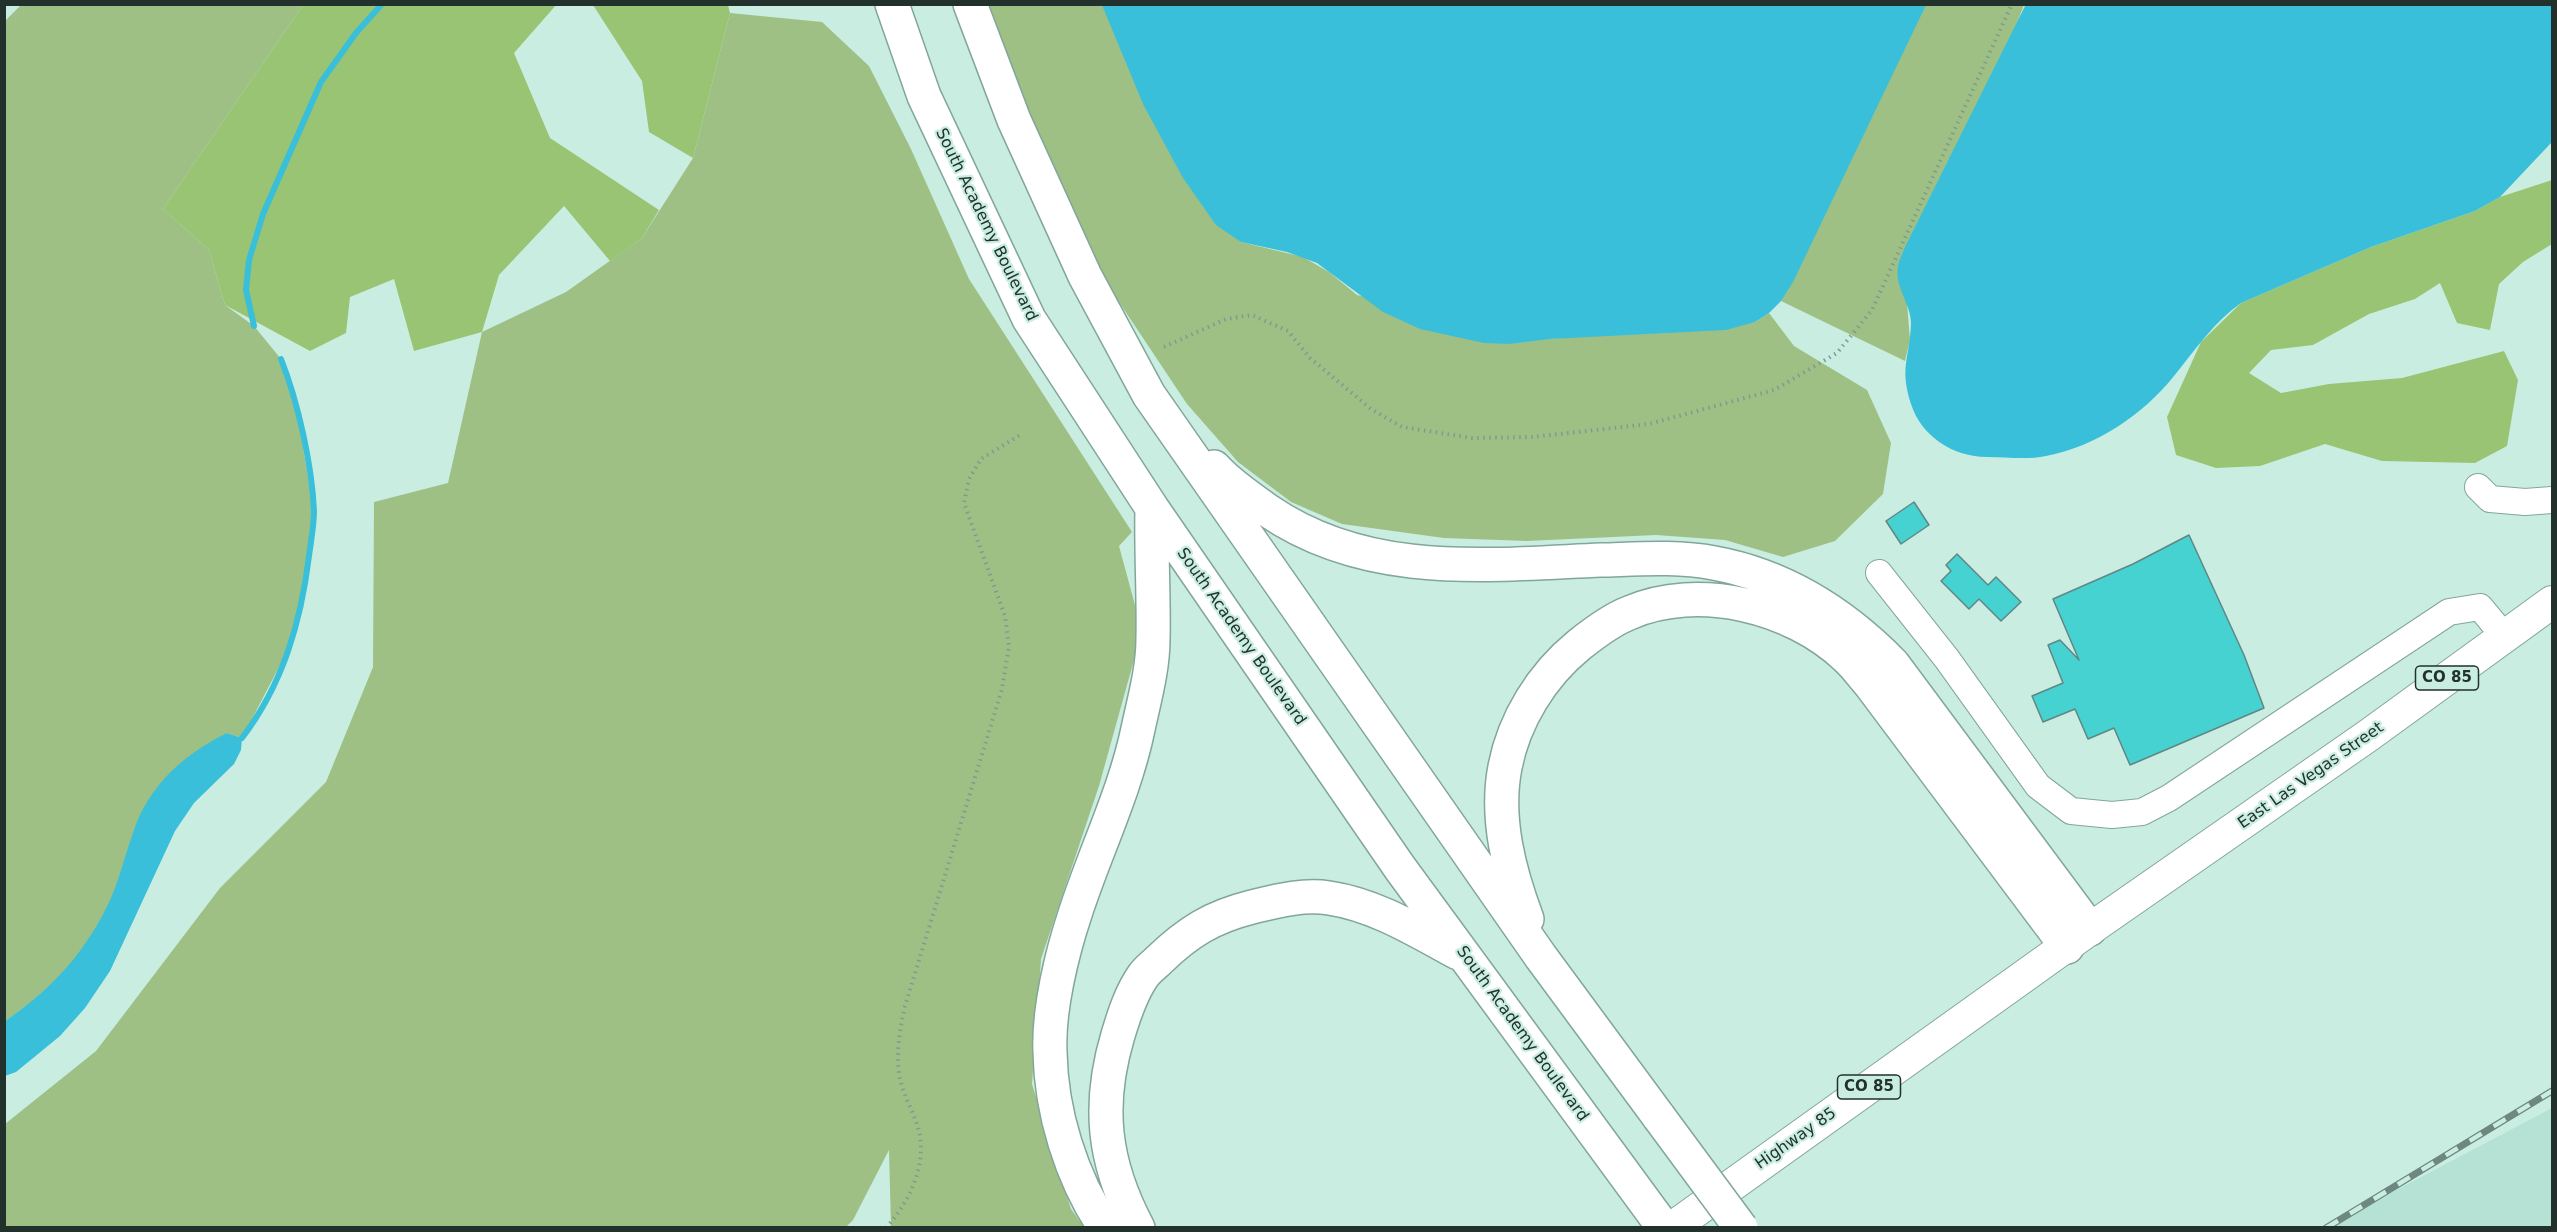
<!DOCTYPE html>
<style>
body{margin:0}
#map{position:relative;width:2557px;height:1232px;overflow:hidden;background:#c9eee1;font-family:"DejaVu Sans",sans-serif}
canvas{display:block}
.frame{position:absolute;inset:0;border:6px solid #22312c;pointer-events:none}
</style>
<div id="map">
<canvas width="2557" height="1232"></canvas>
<div class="frame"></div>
</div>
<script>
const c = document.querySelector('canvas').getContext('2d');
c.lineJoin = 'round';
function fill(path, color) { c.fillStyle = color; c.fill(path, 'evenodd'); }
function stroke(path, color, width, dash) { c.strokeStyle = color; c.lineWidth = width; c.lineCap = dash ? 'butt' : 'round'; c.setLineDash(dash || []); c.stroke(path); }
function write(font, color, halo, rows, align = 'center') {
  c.font = font + ' "DejaVu Sans",sans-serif'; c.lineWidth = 4.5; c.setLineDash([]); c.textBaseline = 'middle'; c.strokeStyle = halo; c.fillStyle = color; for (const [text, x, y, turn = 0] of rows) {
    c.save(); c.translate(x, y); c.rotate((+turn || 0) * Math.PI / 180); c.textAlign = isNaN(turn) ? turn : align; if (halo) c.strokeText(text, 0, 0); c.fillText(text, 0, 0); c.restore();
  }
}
fill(new Path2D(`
 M2552 1108V1227H2332V1224Z`), '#b5e2d4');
fill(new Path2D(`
 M21 5H303L163 209 209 250 225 305 254 326 281 359 293 389 314 512 306 578 291 644 242 738 227 733 82 952C58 979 35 1001 5 1021L4 22Z
 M980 5H1105L1241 242 1303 257 1329 272 1357 295 1549 339 1755 322 1769 313 1794 346 1867 390 1891 443 1883 494 1835 541 1783 557 1725 540 1656 535 1527 541 1444 538 1342 524 1291 502 1238 462 1187 404 1109 287 1019 108Z
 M1925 5H2024L1907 303 1910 340 1905 361 1781 301Z
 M730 13 822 22 869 66 911 149 969 279 1132 532 1119 546 1142 631 1099 786 1041 959 1032 1084 1071 1209 1084 1227H891L889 1150 853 1220 846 1227 5 1228V1124L96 1051 220 888 326 782 373 667 374 502 448 483 482 332 566 292 642 238 693 158Z`), '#9ec084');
fill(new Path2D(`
 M557 4 514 53 550 138 659 210 642 238 610 261 564 206 499 275 482 332 414 351 394 279 350 297 346 333 310 351 225 305 209 250 163 209 303 5Z
 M593 5H728L730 13 693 158 649 132 642 81Z
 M2552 180V244L2523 262 2499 284 2490 330 2457 323 2440 283 2415 299 2369 314 2313 345 2271 350 2249 373 2281 393 2329 384 2402 378 2504 351 2518 380 2507 446 2475 463 2382 461 2325 444 2260 466 2216 468 2176 455 2167 417 2201 342 2241 303 2371 247 2475 211 2500 197Z`), '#98c474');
fill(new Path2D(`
 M2026 4 2552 5V142L2500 197 2475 211 2371 247 2241 303C2214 322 2195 350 2174 376 2143 415 2095 447 2046 456 2027 460 2006 457 1987 457 1953 457 1921 436 1911 404 1899 367 1910 358 1911 323 1911 304 1894 286 1898 267 1899 260 1903 252 1906 245Z
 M1102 5H1926L1793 282 1781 301 1769 313 1755 322 1726 330 1549 339 1509 344 1484 343 1420 329 1383 312 1317 263 1287 252 1241 242 1216 225 1183 178 1143 104Z
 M227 733 242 738 241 750 234 764 194 803 175 831 110 971 85 1008 60 1036 16 1072 5 1076V1021C52 989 87 951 111 898 120 877 125 855 133 833 148 786 184 754 227 733Z`), '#39bfd9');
stroke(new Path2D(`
 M254 326 246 290 249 260 263 214 321 82 356 33 382 4
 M242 738C283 684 301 622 309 556 311 541 314 525 314 511 312 465 298 402 281 359`), '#39bfd9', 6);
const building = new Path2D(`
 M1914 502 1929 525 1901 544 1886 521Z
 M2189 535 2244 655 2264 708 2130 765 2114 728 2088 739 2075 709 2043 722 2032 696 2063 683 2048 645 2060 640 2079 660 2053 599 2133 564Z
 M1957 554 1988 585 1996 577 2021 602 2001 621 1979 599 1969 609 1941 581 1951 571 1946 565Z`);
fill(building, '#46d2d0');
stroke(building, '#608685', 1.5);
const minor = new Path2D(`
 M2478 487 2490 499 2525 502 2552 500
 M1879 573 1947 659 2038 786 2071 811 2112 815 2142 812 2169 798 2449 612 2480 607 2504 636`);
const major = new Path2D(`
 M1672 1228 2090 929 2369 735 2552 602`);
const highway = new Path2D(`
 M892 4 924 96 1029 319 1152 508 1400 868 1664 1228
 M970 4 1014 120 1085 276 1149 395 1541 957 1659 1117
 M1214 467C1230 485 1248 496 1267 510 1367 579 1486 565 1601 560 1639 559 1677 556 1714 563 1785 576 1844 614 1893 664L2090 929
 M1527 919C1509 871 1495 818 1505 767 1514 720 1542 675 1579 645 1594 633 1611 620 1629 613 1698 583 1792 606 1846 657 1855 665 1862 675 1870 684L2067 947
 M1105 1228C1071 1177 1051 1112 1050 1052 1048 1010 1062 953 1075 914 1095 852 1125 792 1138 729 1144 701 1153 669 1153 639 1154 596 1151 552 1152 508
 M1138 1228C1103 1162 1097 1105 1118 1035 1124 1015 1131 993 1143 976 1147 970 1154 965 1159 960 1188 932 1212 917 1252 907 1277 901 1303 894 1329 898 1376 905 1417 931 1458 953`);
stroke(minor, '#82a69a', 28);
stroke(major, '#82a69a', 34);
stroke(highway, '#82a69a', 36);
stroke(new Path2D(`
 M1164 347 1226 319 1252 315 1288 331 1310 358 1371 409 1402 427 1472 438 1533 437 1649 424 1774 390 1837 353 1872 310 2012 4
 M886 1228C909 1202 927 1167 919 1131 914 1112 902 1094 899 1074 896 1050 900 1029 905 1006L1002 689 1009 646 1005 616 964 503 969 479 981 459 1020 435`), '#7f9b91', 4, [1.5, 4.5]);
stroke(minor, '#fff', 26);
stroke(major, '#fff', 32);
stroke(highway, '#fff', 33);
const rail = new Path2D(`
 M2326 1228 2552 1091`);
stroke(rail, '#6f887f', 7);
stroke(rail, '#c9eee1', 4.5, [14]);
const highwayBridge = new Path2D(`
 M1659 1117 1741 1228`);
stroke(highwayBridge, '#82a69a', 36, []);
stroke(highwayBridge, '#fff', 33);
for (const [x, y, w] of [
 [2447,678,63],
 [1869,1087,63]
]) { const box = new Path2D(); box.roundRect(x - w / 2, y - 12, w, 24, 4.5); c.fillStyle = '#c9eee1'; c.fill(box); stroke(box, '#22312c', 1.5); }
write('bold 15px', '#22312c', null, [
 ["CO 85",2447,678],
 ["CO 85",1869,1087]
]);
write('16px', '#22312c', '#c9eee1', [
 ["South Academy Boulevard",986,225,64],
 ["South Academy Boulevard",1241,637,55],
 ["East Las Vegas Street",2311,776,-35],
 ["South Academy Boulevard",1522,1034,54],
 ["Highway 85",1796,1139,-35]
]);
</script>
